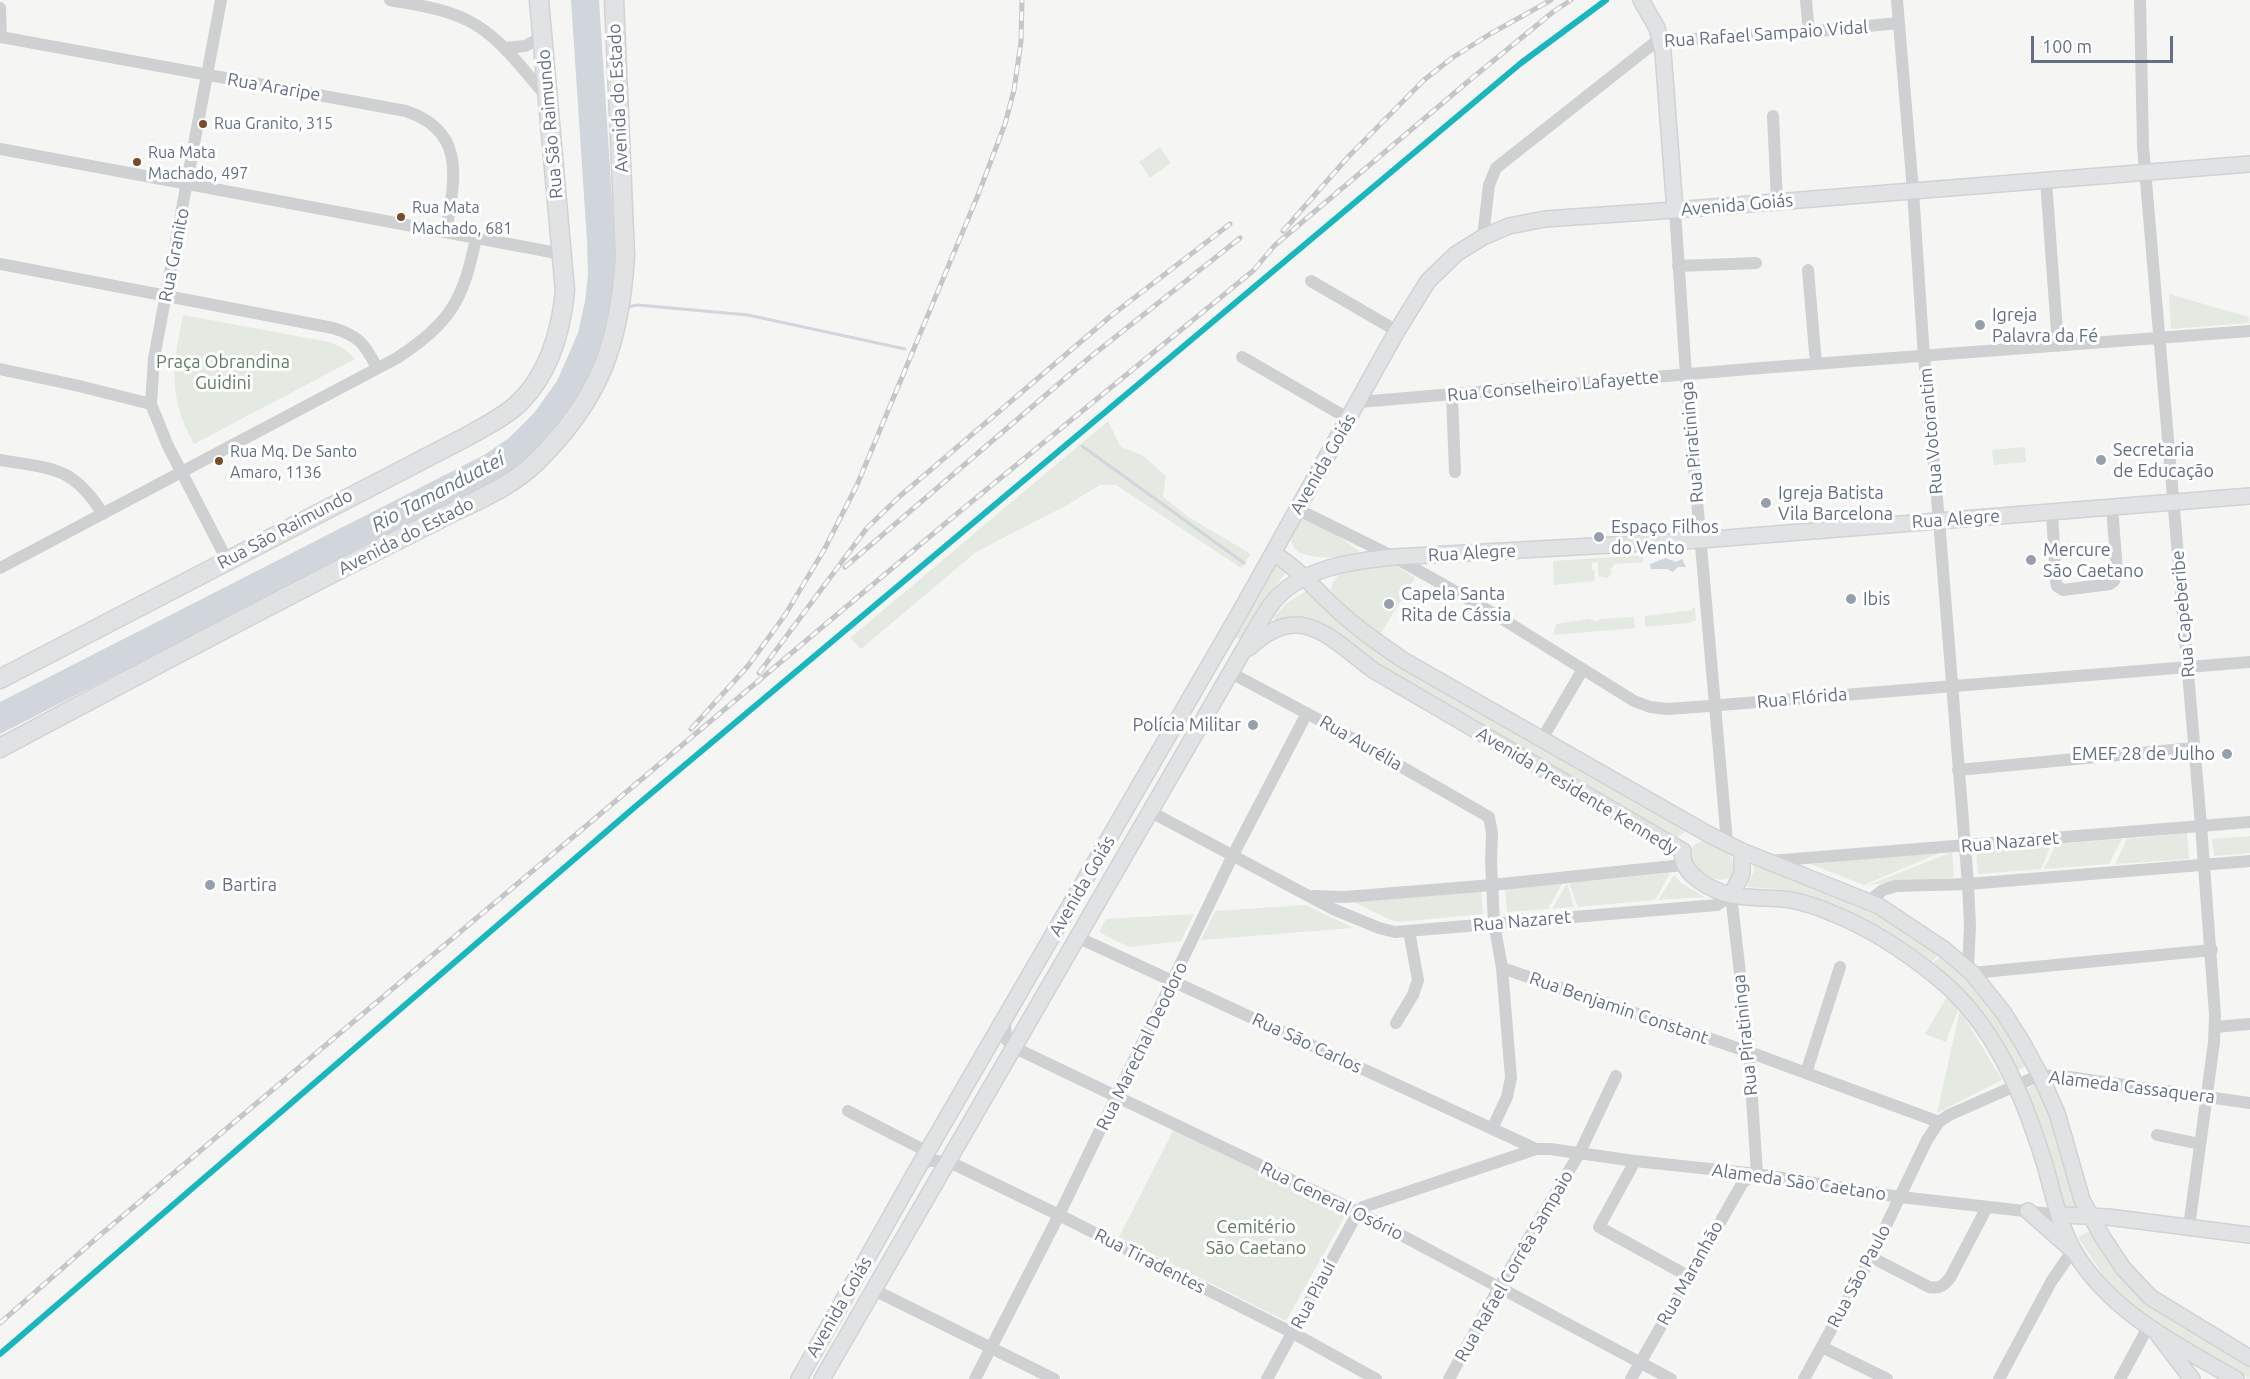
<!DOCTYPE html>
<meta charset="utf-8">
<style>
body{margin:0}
#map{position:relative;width:2250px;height:1379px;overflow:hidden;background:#f5f6f4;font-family:Ubuntu,sans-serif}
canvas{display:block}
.scale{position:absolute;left:2031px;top:36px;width:142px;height:27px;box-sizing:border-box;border:3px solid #646f86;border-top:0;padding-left:8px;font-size:18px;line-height:21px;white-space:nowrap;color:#646f86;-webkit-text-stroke:4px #fff;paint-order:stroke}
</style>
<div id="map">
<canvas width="2250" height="1379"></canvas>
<div class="scale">100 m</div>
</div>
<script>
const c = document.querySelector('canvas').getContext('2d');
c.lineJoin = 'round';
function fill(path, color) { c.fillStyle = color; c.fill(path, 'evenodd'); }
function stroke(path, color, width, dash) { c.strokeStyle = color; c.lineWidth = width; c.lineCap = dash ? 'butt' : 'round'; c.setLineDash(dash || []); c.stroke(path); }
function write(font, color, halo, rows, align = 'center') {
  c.font = font + ' Ubuntu,sans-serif'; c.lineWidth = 6; c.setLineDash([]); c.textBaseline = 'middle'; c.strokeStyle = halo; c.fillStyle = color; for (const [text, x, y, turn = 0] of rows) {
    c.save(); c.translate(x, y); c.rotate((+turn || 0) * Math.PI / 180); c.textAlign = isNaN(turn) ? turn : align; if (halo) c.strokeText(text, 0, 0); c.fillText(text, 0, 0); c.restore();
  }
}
fill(new Path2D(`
 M1160 147 1171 163 1150 178 1139 162Z
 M2169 294 2249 317V323L2171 329Z
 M183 315 329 342 343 348 355 359 194 444C167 395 173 366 183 315Z
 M1108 421 1121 447 1142 455 1166 476 1163 497 1190 518 1251 554 1241 568 1116 485H1100L1067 505 976 552 861 649 850 638Z
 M2025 447 2026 462 1994 465 1992 450Z
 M1303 516 1326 527 1359 551C1347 558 1308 561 1296 550 1294 548 1293 545 1291 542L1292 534Z
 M1643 555V562L1615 564 1610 570 1612 572 1608 578 1598 576V562L1592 563V570H1595L1594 581 1554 585 1553 561Z
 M1386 564 1397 566 1415 578 1378 638 1344 608 1331 590C1336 564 1363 567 1386 564Z
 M1274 566H1281L1287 571 1261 606 1242 639 1234 638 1246 614Z
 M1306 591 1382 651 1691 829 1677 837 1525 753 1377 665 1316 623 1296 617 1280 621 1274 619V617L1287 603Z
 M1695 607 1696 620 1689 623 1645 627V616L1692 610V608Z
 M1634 617 1635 628 1553 635 1556 624 1589 619 1598 622 1600 619Z
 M2187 833 2189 859 2115 864 2127 839Z
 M2250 836V853L2214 856 2212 839Z
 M2122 839 2109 864 2044 869 2056 844Z
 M1704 841C1721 844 1741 858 1731 877 1718 885 1701 874 1691 865 1689 853 1689 844 1704 841Z
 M2052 843 2041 869 1978 874 1976 849Z
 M1944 851 1864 885 1810 864Z
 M1952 852 1954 877 1868 885Z
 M1753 860 1867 904 1940 952 1932 962C1887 929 1839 900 1783 890 1771 888 1759 888 1746 887L1754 872Z
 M1670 873 1655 900 1578 907 1569 883Z
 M1674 875 1681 883 1705 897 1658 900Z
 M1563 882 1548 909 1507 912 1505 887Z
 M1567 883 1574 907 1552 909Z
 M1481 889 1483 914 1399 922 1391 920 1349 900Z
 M1306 905 1353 928 1201 940 1215 911Z
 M1194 914 1181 941 1129 947 1099 932 1106 919Z
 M1942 954 1964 973 2003 1019 2030 1064 2018 1070C1993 1031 1968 995 1933 963Z
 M1948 995 1959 1007 1946 1042 1925 1034Z
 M1960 1010 2002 1080 1937 1113Z
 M2039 1082 2081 1208 2067 1210C2050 1171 2042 1129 2027 1089Z
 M1174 1129 1346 1214 1286 1321 1119 1237Z
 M2092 1230C2100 1243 2106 1258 2115 1271 2140 1306 2212 1340 2250 1363V1379L2202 1351 2134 1307 2105 1278 2078 1237Z`), '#e4e9e2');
fill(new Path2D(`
 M571 0H599L617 275 606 341 581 396 556 432 527 461 498 480 0 734V702L484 455 509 438 534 413 557 381 578 333 585 301 588 274 587 241Z
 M1666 558 1676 562 1682 559 1686 567H1678L1673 572 1667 569H1651L1650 564Z`), '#d1d6dc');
stroke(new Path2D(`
 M626 307 638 305 748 315 905 349
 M1082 446 1244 563`), '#d1d6dc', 3);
const major = new Path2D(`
 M1641 0 1657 28 1663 52 1675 210
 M1273 553C1297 568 1309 583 1329 602 1351 624 1377 642 1403 660L1708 834 1742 851 1879 906 1945 950 1972 973 2003 1012 2022 1042 2040 1075 2057 1113 2082 1200 2103 1238 2123 1268 2150 1297 2250 1358
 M1249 648C1300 600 1329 637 1373 670L1683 851
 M1683 851C1679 874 1712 891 1732 895 1751 899 1771 897 1791 900 1805 903 1821 908 1834 914 1872 929 1906 952 1938 978 1995 1024 2024 1097 2045 1165 2053 1193 2059 1225 2074 1251 2110 1312 2177 1345 2236 1379
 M1731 895 1742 874V851
 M2028 1211 2071 1249
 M2060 1215 2108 1217 2250 1235
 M2159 1336 2192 1379
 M799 1379 919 1166 1240 612 1397 331 1428 281 1456 254 1483 237 1509 226 1545 219 1675 210 2250 164
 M822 1379 1239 658C1250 640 1260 619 1273 602 1301 568 1352 561 1394 557L1701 540 2250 496`);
const highway = new Path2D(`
 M0 679 470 435C487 425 506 416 520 402 550 372 561 331 565 291L539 0
 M0 748C120 684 240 620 362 558 391 543 421 528 451 513 480 499 513 485 536 462 600 399 620 343 625 255L614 0`);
stroke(major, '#d0d2d3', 18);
stroke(highway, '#d0d2d3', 21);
stroke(new Path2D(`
 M390 0C416 5 443 8 467 20 500 36 523 70 547 97
 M1806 0 1809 32
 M1897 0 1913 191 1924 357 1939 520 1968 884 1970 926 1968 969
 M2140 0 2143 146 2201 825 2215 1015 2214 1042 2189 1227
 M0 8 1 37
 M0 37 406 111C468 132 454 181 446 232
 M505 48 525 46 542 37
 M1773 116 1777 202
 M0 149 562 254
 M2046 181 2058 346
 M1675 210 1686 375 1727 842
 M1483 237 1489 185 1496 168 1653 44 1660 41 1809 32 1898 23
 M0 264 333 328C359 336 365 344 377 368
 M1678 266 1756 263
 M1808 270 1816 364
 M1311 281 1397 331
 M1242 357 1349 419
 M0 369 75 385 151 404 168 446 227 560
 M1452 395 1455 472
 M1359 402 1761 368 2250 331
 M151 404 154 358 221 0
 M0 460C52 469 72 465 103 514
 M1297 509 1394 557 1444 585 1496 615 1634 701 1650 707 1667 709 1696 707 2250 662
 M2052 512 2056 582 2057 586 2063 590 2110 584 2114 581 2117 571 2112 507
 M0 568 397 358C451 322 463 301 476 238
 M1231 673 1327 724 1489 817 1492 833 1491 861 1494 923 1502 968 1511 1078 1507 1097 1492 1129
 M1542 739 1583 669
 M1958 770 2194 748
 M1151 812 1333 909 1379 928 1395 932 1717 905 1731 895
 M1770 861 2250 822
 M1731 895 1749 1052 1757 1174
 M1314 896 1345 897 1492 885 1683 865
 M1869 901 1883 890 1896 886 1968 884 2250 861
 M1077 937 1536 1149
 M1502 968 1749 1052 1939 1122
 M1972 973 2212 950
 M1005 1021 1006 1039 1013 1047 1358 1212 1671 1379
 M1396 1023 1413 995 1418 980 1409 931
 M2215 1027 2250 1024
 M1806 1073 1840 967
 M848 1111 928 1152
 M2157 1135 2200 1144
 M1635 1161 1599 1227 1688 1276
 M919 1166 929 1161H938L958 1166 1059 1215 1293 1333 1376 1379
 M1871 1257 1929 1287C1940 1289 1943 1286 1950 1278L1987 1207
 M874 1290 1054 1379
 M1822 1347 1887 1379
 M975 1379 1059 1215 1233 855 1307 713
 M1267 1379 1358 1212 1363 1207 1536 1149H1550L1635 1161 1757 1174 1900 1197 2060 1215
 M1449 1379 1499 1287 1579 1154 1616 1076
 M1631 1379 1743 1182 1756 1175
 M1804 1379 1871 1257 1927 1140 1939 1122 1949 1115 2040 1075 2069 1077 2250 1103
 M1999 1379 2051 1282 2066 1260 2075 1252
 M2120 1379 2148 1327`), '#cfd0d1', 12);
stroke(major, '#e1e2e3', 15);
stroke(highway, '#e1e2e3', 18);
const rail = new Path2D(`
 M1283 231 1349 156 1424 80 1452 58 1490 34 1551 0
 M845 567 1089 358 1240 238
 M759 673 867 528 900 496 1112 315 1230 224
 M691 729 748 666 785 615 824 550 857 485 978 195 1005 124 1014 90 1021 42 1022 0
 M0 1323 99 1236 953 517 1254 270 1274 246 1471 79 1553 12 1571 0`);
stroke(rail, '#c5c6c7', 5);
stroke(rail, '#fff', 3, [9]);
stroke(new Path2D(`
 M0 1354 636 806 1521 63 1606 0`), '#19b6be', 6);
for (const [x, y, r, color] of [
 [203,124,5,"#7a4b2a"],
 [137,162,5,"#7a4b2a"],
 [401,217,5,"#7a4b2a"],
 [1980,325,6,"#979eac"],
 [2101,460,6,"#979eac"],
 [219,461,5,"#7a4b2a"],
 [1766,503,6,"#979eac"],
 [1599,537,6,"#979eac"],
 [2031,560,6,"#979eac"],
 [1851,599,6,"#979eac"],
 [1389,604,6,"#979eac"],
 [1253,725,6,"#979eac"],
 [2227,754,6,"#979eac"],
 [210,885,6,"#979eac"]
]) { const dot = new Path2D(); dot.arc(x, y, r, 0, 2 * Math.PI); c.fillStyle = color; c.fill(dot); stroke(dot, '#fff', 2); }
write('16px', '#646f86', '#fff', [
 ["Rua Granito, 315",214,124],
 ["Rua Mata",148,153],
 ["Machado, 497",148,174],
 ["Rua Mata",412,208],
 ["Machado, 681",412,229],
 ["Rua Mq. De Santo",230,452],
 ["Amaro, 1136",230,473]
], 'left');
write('18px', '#646f86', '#fff', [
 ["Rua Rafael Sampaio Vidal",1766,34,-4],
 ["Rua Araripe",274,87,10],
 ["Avenida do Estado",618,98,-93],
 ["Rua São Raimundo",550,124,-95],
 ["Avenida Goiás",1737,205,-5],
 ["Rua Granito",174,255,-79],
 ["Rua Conselheiro Lafayette",1553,386,-5],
 ["Rua Votorantim",1931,431,-95],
 ["Rua Piratininga",1692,442,-95],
 ["Avenida Goiás",1323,464,-60],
 ["Rua Alegre",1956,519,-4],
 ["Rua São Raimundo",285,529,-28],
 ["Avenida do Estado",406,536,-27],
 ["Rua Alegre",1472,553,-3],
 ["Rua Capeberibe",2183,614,-95],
 ["Rua Flórida",1802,698,-5],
 ["Rua Aurélia",1361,743,30],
 ["Avenida Presidente Kennedy",1577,791,31],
 ["Rua Nazaret",2010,842,-5],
 ["Avenida Goiás",1082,886,-60],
 ["Rua Nazaret",1522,921,-5],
 ["Rua Benjamin Constant",1619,1008,19],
 ["Rua Piratininga",1745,1035,-96],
 ["Rua São Carlos",1307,1043,25],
 ["Rua Marechal Deodoro",1142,1046,-64],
 ["Alameda Cassaquera",2132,1087,7],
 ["Alameda São Caetano",1799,1182,8],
 ["Rua General Osório",1332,1201,26],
 ["Rua Tiradentes",1150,1261,27],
 ["Rua Rafael Corrêa Sampaio",1514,1266,-60],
 ["Rua Maranhão",1690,1273,-61],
 ["Rua São Paulo",1859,1276,-62],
 ["Rua Piauí",1313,1295,-62],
 ["Avenida Goiás",839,1307,-60]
]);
write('18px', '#646f86', '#fff', [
 ["Igreja",1992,315],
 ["Palavra da Fé",1992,336],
 ["Secretaria",2113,450],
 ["de Educação",2113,471],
 ["Igreja Batista",1778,493],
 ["Vila Barcelona",1778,514],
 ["Espaço Filhos",1611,527],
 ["do Vento",1611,548],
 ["Mercure",2043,550],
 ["São Caetano",2043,571],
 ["Capela Santa",1401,594],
 ["Rita de Cássia",1401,615],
 ["Ibis",1863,599],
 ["Polícia Militar",1241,725,"right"],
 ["EMEF 28 de Julho",2215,754,"right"],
 ["Bartira",222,885]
], 'left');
write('18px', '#637c64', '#fff', [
 ["Praça Obrandina",223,362],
 ["Guidini",223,383],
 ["Cemitério",1256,1227],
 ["São Caetano",1256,1248]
]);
write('italic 20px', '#647789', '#fff', [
 ["Rio Tamanduateí",438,492,-28]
]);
</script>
